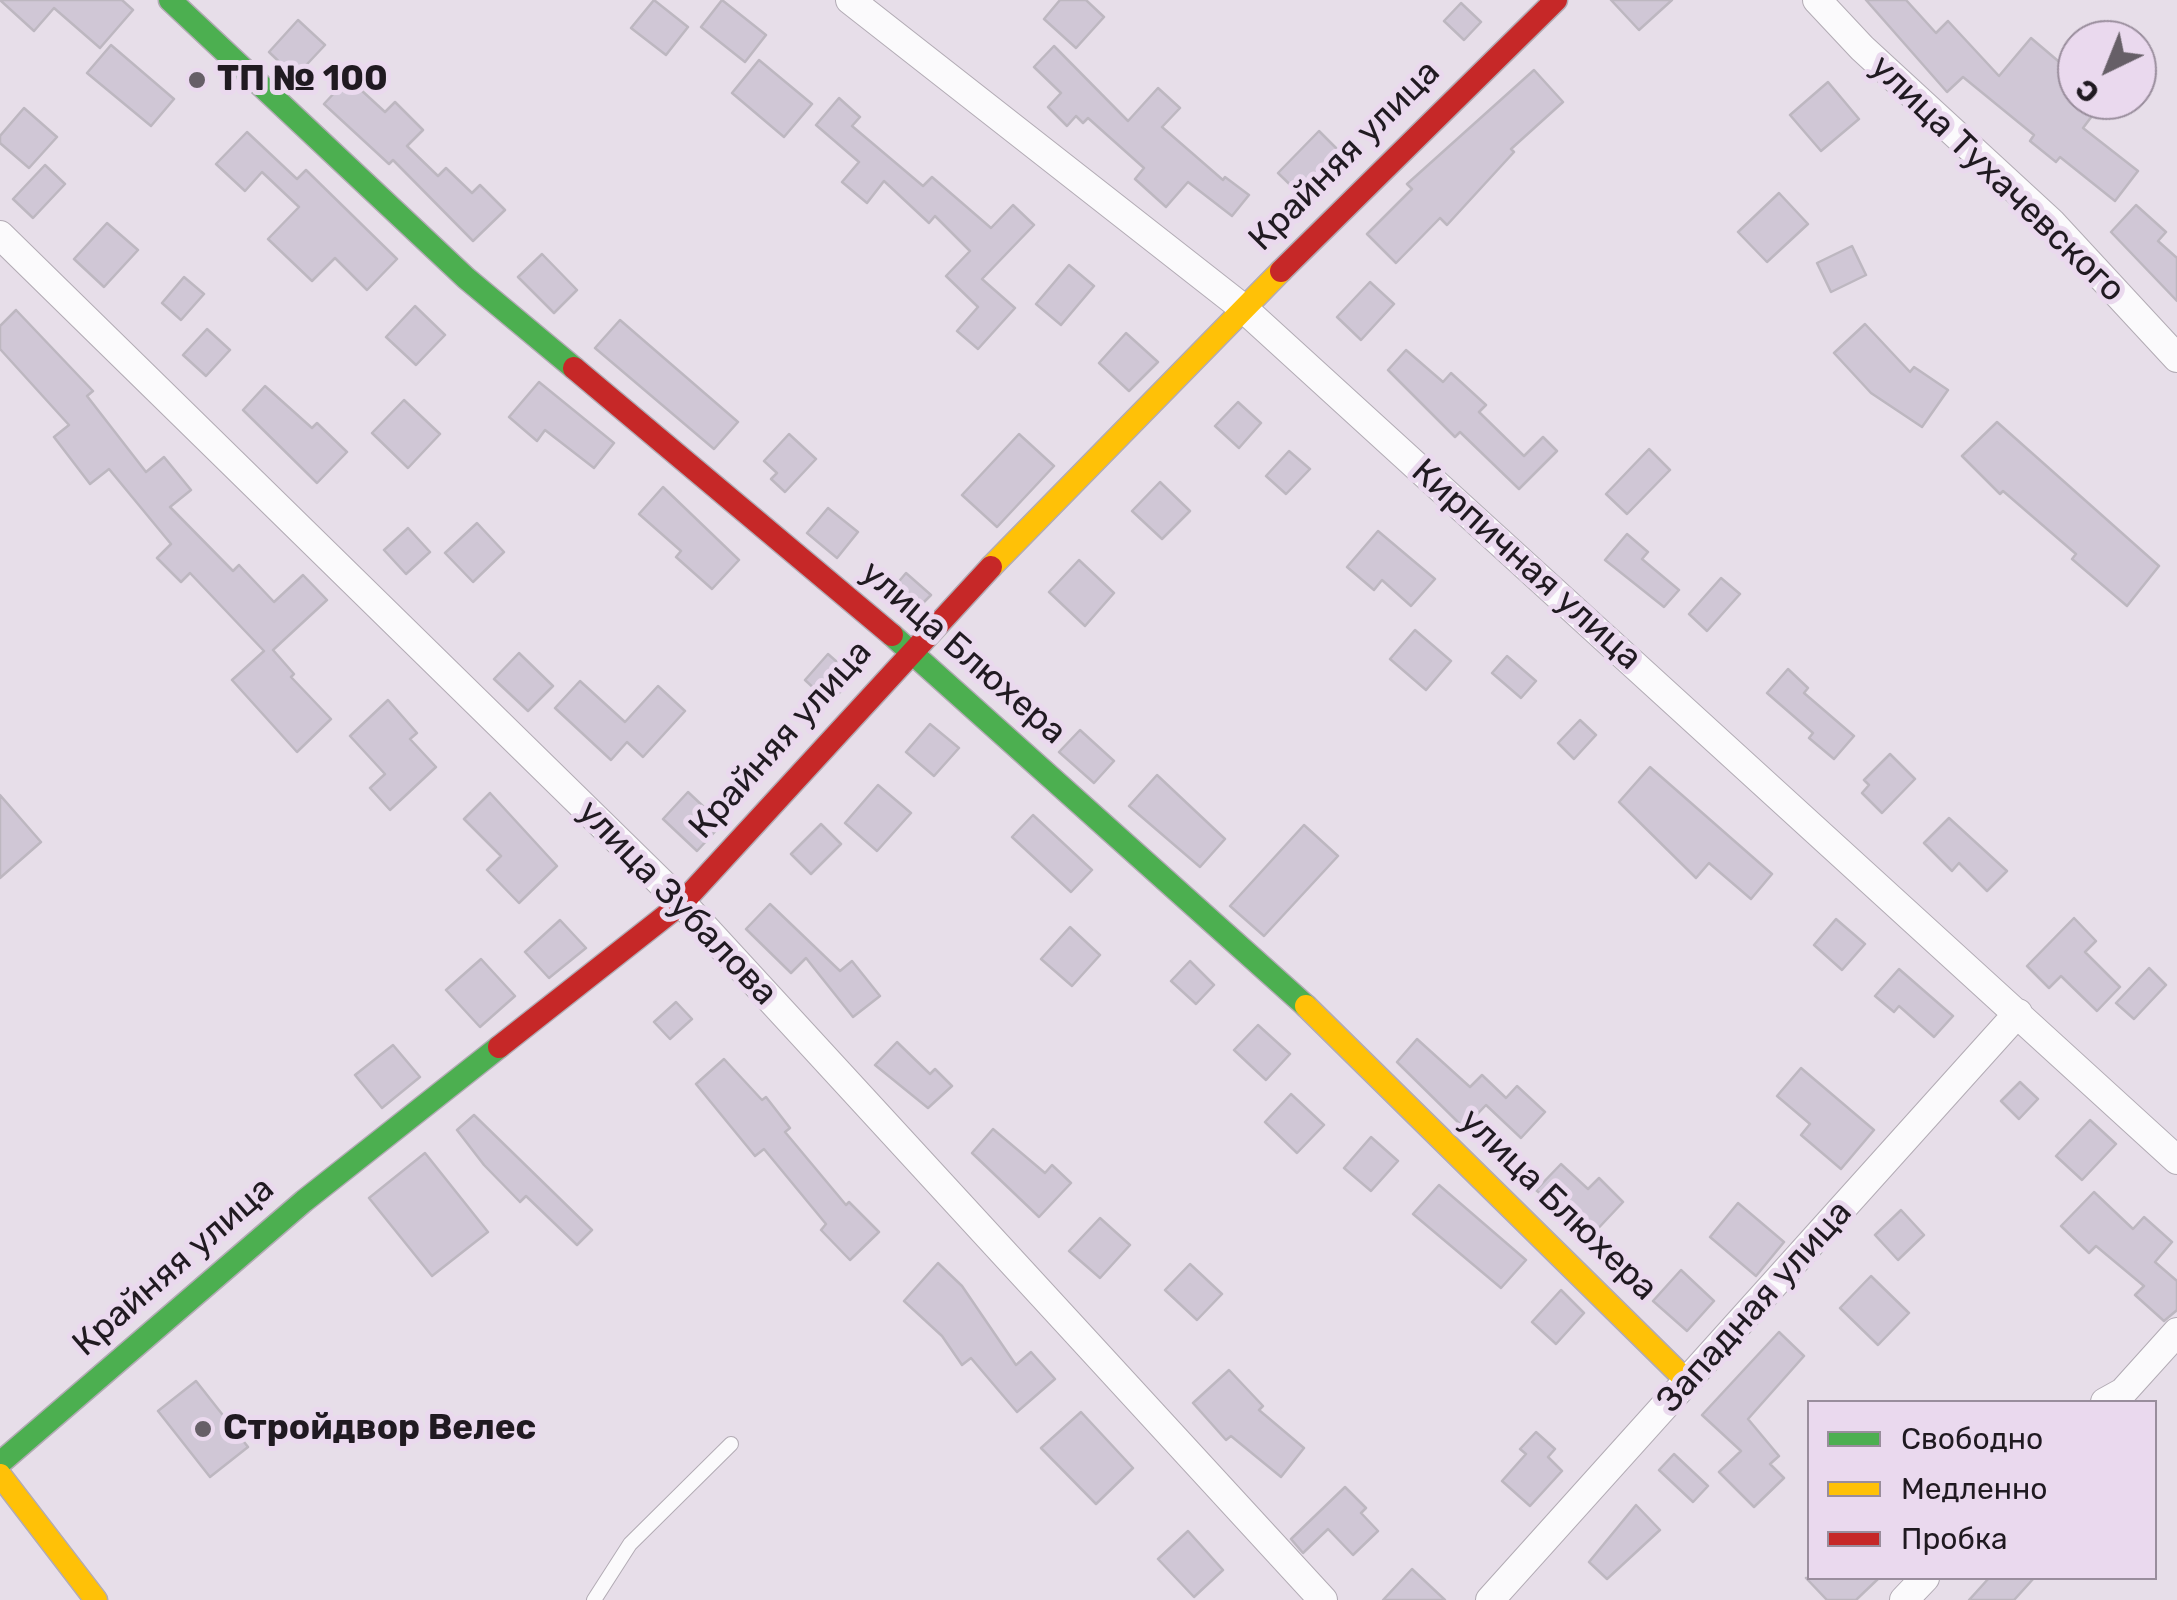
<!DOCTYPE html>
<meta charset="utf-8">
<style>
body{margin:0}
#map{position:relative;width:2177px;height:1600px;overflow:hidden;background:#e7dee9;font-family:Rubik,sans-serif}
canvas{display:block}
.legend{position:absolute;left:1807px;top:1400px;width:350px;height:180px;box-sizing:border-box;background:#ead9ee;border:2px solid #998d9c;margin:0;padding:12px 18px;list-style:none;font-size:30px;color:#201a21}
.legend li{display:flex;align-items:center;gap:20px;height:50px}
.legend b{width:50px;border:2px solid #998d9c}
.north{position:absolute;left:2057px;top:20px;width:100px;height:100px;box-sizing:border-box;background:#ead9ee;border:2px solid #998d9c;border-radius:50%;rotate:223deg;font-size:28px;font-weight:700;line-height:40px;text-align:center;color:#201a21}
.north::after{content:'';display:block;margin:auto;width:35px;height:45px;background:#665f67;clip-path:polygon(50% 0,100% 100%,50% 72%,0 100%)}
</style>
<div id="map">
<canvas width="2177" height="1600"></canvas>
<ul class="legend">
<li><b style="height:12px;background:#4caf50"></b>Свободно</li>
<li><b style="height:12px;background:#ffc107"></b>Медленно</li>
<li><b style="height:12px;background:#c62828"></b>Пробка</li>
</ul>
<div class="north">С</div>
</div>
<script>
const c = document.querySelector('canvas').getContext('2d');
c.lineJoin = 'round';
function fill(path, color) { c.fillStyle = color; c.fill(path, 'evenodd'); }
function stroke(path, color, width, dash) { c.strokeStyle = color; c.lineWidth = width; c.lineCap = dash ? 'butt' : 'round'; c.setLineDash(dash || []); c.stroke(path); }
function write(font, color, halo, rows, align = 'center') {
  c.font = font + ' Rubik,sans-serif'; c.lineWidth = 10; c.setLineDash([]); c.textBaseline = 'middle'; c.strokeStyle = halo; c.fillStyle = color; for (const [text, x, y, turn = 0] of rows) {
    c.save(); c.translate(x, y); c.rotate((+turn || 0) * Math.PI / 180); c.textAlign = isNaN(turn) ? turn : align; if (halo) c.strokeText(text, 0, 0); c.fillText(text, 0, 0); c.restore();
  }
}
const building = new Path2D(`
 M0 0H122L133 10 100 48 54 8 34 31Z
 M654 0 688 27 666 55 631 28Z
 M722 0 766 35 745 62 701 27Z
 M1060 0H1086L1104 17 1076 48 1044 19Z
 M1611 0H1672L1639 30Z
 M1866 0H1906L1936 33 1948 21 1999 76 2031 38 2077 77V100H2104L2083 128 2138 171 2115 201 2060 157 2056 162 2030 141 2034 135 1963 77 1947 92Z
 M1461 3 1481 22 1464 40 1444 21Z
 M298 20 325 45 295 77 269 52Z
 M111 45 174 99 151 126 87 73Z
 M1054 46 1128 121 1158 88 1180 108 1162 127 1223 180 1225 177 1249 195 1232 216 1188 182 1166 207 1135 179 1144 168 1088 118 1083 123 1076 116 1067 126 1048 107 1061 93 1034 67Z
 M759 60 812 104 784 137 732 93Z
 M1534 70 1563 102 1511 149 1514 152 1447 225 1440 218 1396 263 1367 234 1412 189 1407 184Z
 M348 78 385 112 395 102 423 130 407 146 438 176 446 168 472 193 480 185 505 210 473 241 393 160 389 164 324 104Z
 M1828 82 1859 119 1821 151 1790 115Z
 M839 98 860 117 852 126 923 186 932 177 991 228 1013 205 1034 225 982 279 1015 308 978 349 957 331 978 307 946 276 970 251 935 216 929 223 884 181 867 203 842 182 859 162 816 125Z
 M24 108 57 137 29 168 0 143V136Z
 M1319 131 1347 159 1307 201 1278 173Z
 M247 132 297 179 306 170 397 259 367 290 335 258 312 281 268 239 299 207 262 172 245 191 216 164Z
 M45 165 65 184 33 218 13 199Z
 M1779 193 1808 224 1767 262 1738 232Z
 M2136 205 2166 232 2158 241 2177 258V301L2111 232Z
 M107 223 138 250 104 287 74 259Z
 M1852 246 1866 275 1831 292 1817 263Z
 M542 254 577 290 554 313 518 277Z
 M1069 265 1094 286 1061 325 1036 304Z
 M184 277 204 294 181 320 162 303Z
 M1370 282 1394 304 1361 340 1337 317Z
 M415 306 445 335 416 365 386 337Z
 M16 310 93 391 87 396 146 472 164 457 191 490 170 507 233 571 239 565 274 602 303 575 327 600 273 650 294 674 291 677 331 719 297 752 232 680 264 651 190 573 181 582 157 558 171 544 109 469 90 484 54 437 69 425 0 349V326Z
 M620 320 738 422 714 449 595 348Z
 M1865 324 1910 372 1914 367 1948 390 1922 427 1871 393 1834 353Z
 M207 329 230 350 206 376 183 355Z
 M1126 333 1158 362 1129 391 1099 363Z
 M1406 350 1443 382 1451 373 1486 405 1479 412 1524 456 1543 437 1557 451 1519 489 1460 432 1455 437 1388 370Z
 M539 382 614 443 594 468 545 430 537 441 509 417Z
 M265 386 312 428 317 423 347 452 317 483 243 410Z
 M404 400 440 434 408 468 372 433Z
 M1238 402 1261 423 1239 448 1215 426Z
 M1997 422 2159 566 2127 606 2072 559 2076 554 2003 491 2000 494 1962 456Z
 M789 434 816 459 785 492 771 479 777 473 764 461Z
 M1019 434 1054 466 997 527 962 495Z
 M1649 449 1670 470 1627 514 1606 494Z
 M1289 451 1310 469 1286 494 1266 476Z
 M1160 482 1190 511 1162 539 1132 511Z
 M663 487 739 560 712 589 676 557 681 551 639 514Z
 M828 508 858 532 837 558 807 533Z
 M477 523 504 552 473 582 445 553Z
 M408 528 430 552 406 574 384 550Z
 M1378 531 1435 579 1411 606 1382 580 1374 590 1347 567Z
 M1627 534 1648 552 1642 559 1679 590 1664 607 1605 560Z
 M1079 560 1114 593 1085 626 1049 592Z
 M906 573 931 595 908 618 885 598Z
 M1721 578 1740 594 1707 631 1689 614Z
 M1415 630 1451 661 1426 690 1390 659Z
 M519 653 553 686 528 711 494 679Z
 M828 654 854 677 830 703 805 680Z
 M1507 656 1536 681 1521 698 1492 673Z
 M983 659 1009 683 997 696 970 672Z
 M1788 669 1808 688 1804 693 1854 736 1834 759 1809 738 1813 733 1767 693Z
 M580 681 625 722 658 686 685 711 643 757 627 742 611 760 555 708Z
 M388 700 417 733 410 739 436 767 390 810 370 788 385 774 350 736Z
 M1580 720 1596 735 1574 759 1558 743Z
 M930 724 959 748 934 776 906 752Z
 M1080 730 1114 761 1094 783 1059 752Z
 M1890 754 1915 779 1882 813 1862 793 1869 785 1864 780Z
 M1650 767 1772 874 1751 899 1709 863 1696 878 1619 802Z
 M1157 775 1225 839 1200 867 1129 806Z
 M878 785 911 813 877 851 845 823Z
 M688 792 722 824 697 851 663 819Z
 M490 793 557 866 519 903 487 870 501 856 464 819Z
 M0 795 41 842 0 878Z
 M1033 815 1092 870 1071 892 1012 837Z
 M1949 818 2007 871 1987 891 1959 863 1952 871 1924 843Z
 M821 824 841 844 811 874 791 854Z
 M1304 825 1338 856 1264 936 1230 906Z
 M770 904 840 971 852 961 880 996 853 1017 806 958 791 973 746 929Z
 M2074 918 2096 941 2085 952 2120 987 2097 1011 2061 976 2049 988 2027 966Z
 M1836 919 1865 944 1842 970 1814 945Z
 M560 920 586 948 549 978 525 952Z
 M1070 927 1100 955 1072 986 1041 959Z
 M481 959 515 996 480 1027 446 990Z
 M1190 961 1214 985 1196 1004 1171 981Z
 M2149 968 2166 985 2134 1019 2116 1003Z
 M1899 969 1953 1016 1934 1037 1899 1006 1894 1012 1875 996Z
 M676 1002 692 1019 670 1039 654 1022Z
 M1258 1025 1290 1054 1266 1080 1234 1050Z
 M1417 1039 1470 1087 1482 1075 1506 1098 1517 1086 1545 1112 1521 1138 1486 1105 1464 1128 1397 1062Z
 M897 1042 930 1074 935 1069 952 1086 928 1108 875 1065Z
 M393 1045 420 1077 382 1108 355 1075Z
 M724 1059 762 1100 766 1097 790 1128 785 1132 846 1205 849 1202 879 1232 850 1260 821 1230 826 1224 764 1149 755 1156 696 1084Z
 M1801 1068 1874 1130 1841 1169 1801 1135 1810 1124 1777 1096Z
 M2020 1082 2038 1099 2019 1119 2001 1101Z
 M1291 1094 1324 1125 1297 1153 1265 1122Z
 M474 1115 592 1230 577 1245 526 1196 520 1202 484 1165 457 1130Z
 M2090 1120 2116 1144 2082 1180 2056 1156Z
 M993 1129 1045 1173 1052 1165 1071 1183 1039 1217 972 1153Z
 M1371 1137 1398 1161 1371 1191 1344 1168Z
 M425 1153 488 1232 432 1276 369 1198Z
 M1561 1164 1588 1189 1599 1178 1623 1202 1591 1236 1536 1190Z
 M1439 1185 1526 1260 1501 1288 1413 1214Z
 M2094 1192 2133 1229 2144 1217 2172 1242 2155 1262 2177 1281V1310L2164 1321 2135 1295 2144 1286 2096 1246 2089 1253 2061 1226Z
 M1738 1203 1784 1242 1756 1276 1710 1237Z
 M1901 1210 1924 1235 1898 1260 1875 1235Z
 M1100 1218 1130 1245 1100 1278 1069 1251Z
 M938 1263 962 1286 1016 1365 1031 1352 1055 1379 1017 1412 971 1358 962 1365 942 1336 904 1301Z
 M1190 1264 1222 1294 1197 1320 1165 1290Z
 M1681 1270 1714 1301 1687 1331 1653 1301Z
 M1871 1276 1909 1313 1878 1345 1840 1308Z
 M1561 1290 1584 1313 1556 1344 1532 1322Z
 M1779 1332 1804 1356 1748 1419 1779 1456 1770 1464 1784 1478 1754 1507 1719 1472 1741 1451 1702 1415Z
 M1229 1370 1263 1406 1259 1410 1304 1448 1281 1477 1231 1436 1226 1440 1193 1403Z
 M196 1381 248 1447 210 1477 158 1411Z
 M1081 1412 1133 1468 1096 1504 1041 1448Z
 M1536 1432 1555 1449 1548 1457 1562 1471 1530 1506 1502 1481 1526 1454 1520 1449Z
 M1674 1454 1708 1486 1693 1502 1659 1470Z
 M1345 1487 1366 1508 1361 1513 1378 1531 1353 1555 1328 1529 1303 1553 1291 1539Z
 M1636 1505 1660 1530 1607 1579 1589 1562Z
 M1188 1531 1223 1570 1194 1597 1158 1559Z
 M1412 1569 1445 1600H1383Z
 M1806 1578H1879L1856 1600H1827Z
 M1989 1578H2034L2014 1600H1969Z`);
fill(building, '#d0c7d6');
stroke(building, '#bdb7c0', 2.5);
const lane = new Path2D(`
 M594 1600 630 1544 731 1444`);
const street = new Path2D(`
 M850 0 1243 308 2177 1160
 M1817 0 1862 48 2051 222 2177 358
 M0 235 682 903 1323 1600
 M2105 1402 2123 1392 2177 1332
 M1490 1600 2018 1013
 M1904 1600 1925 1578`);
const fast = new Path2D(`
 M170 0 466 278 574 368
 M892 635 1306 1006
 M0 1463 304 1201 499 1047`);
const slow = new Path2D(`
 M991 567 1281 271
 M1306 1006 1688 1382
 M0 1475 96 1600`);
const jam = new Path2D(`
 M1281 271 1556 0
 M574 368 892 635
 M499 1047 682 903 991 567`);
stroke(lane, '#b2abb4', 16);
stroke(street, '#b2abb4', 30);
stroke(fast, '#b2abb4', 25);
stroke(slow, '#b2abb4', 25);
stroke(jam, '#b2abb4', 25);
stroke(lane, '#fbfafc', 14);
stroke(street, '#fbfafc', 28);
stroke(fast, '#4caf50', 22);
stroke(slow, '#ffc107', 22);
stroke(jam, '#c62828', 22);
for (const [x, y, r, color] of [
 [197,80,10,"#665f67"],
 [203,1429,10,"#665f67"]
]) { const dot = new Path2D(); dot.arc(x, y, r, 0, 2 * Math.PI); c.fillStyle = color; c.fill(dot); stroke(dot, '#ead9ee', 4); }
write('bold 35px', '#201a21', '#ead9ee', [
 ["ТП № 100",217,80],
 ["Стройдвор Велес",223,1429]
], 'left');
write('35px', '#201a21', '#ead9ee', [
 ["Крайняя улица",1345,156,-45],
 ["улица Тухачевского",1997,179,44],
 ["Кирпичная улица",1526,565,42],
 ["улица Блюхера",963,653,41],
 ["Крайняя улица",781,740,-48],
 ["улица Зубалова",677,903,46],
 ["улица Блюхера",1558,1205,44],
 ["Крайняя улица",174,1267,-41],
 ["Западная улица",1755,1307,-48]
]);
</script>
